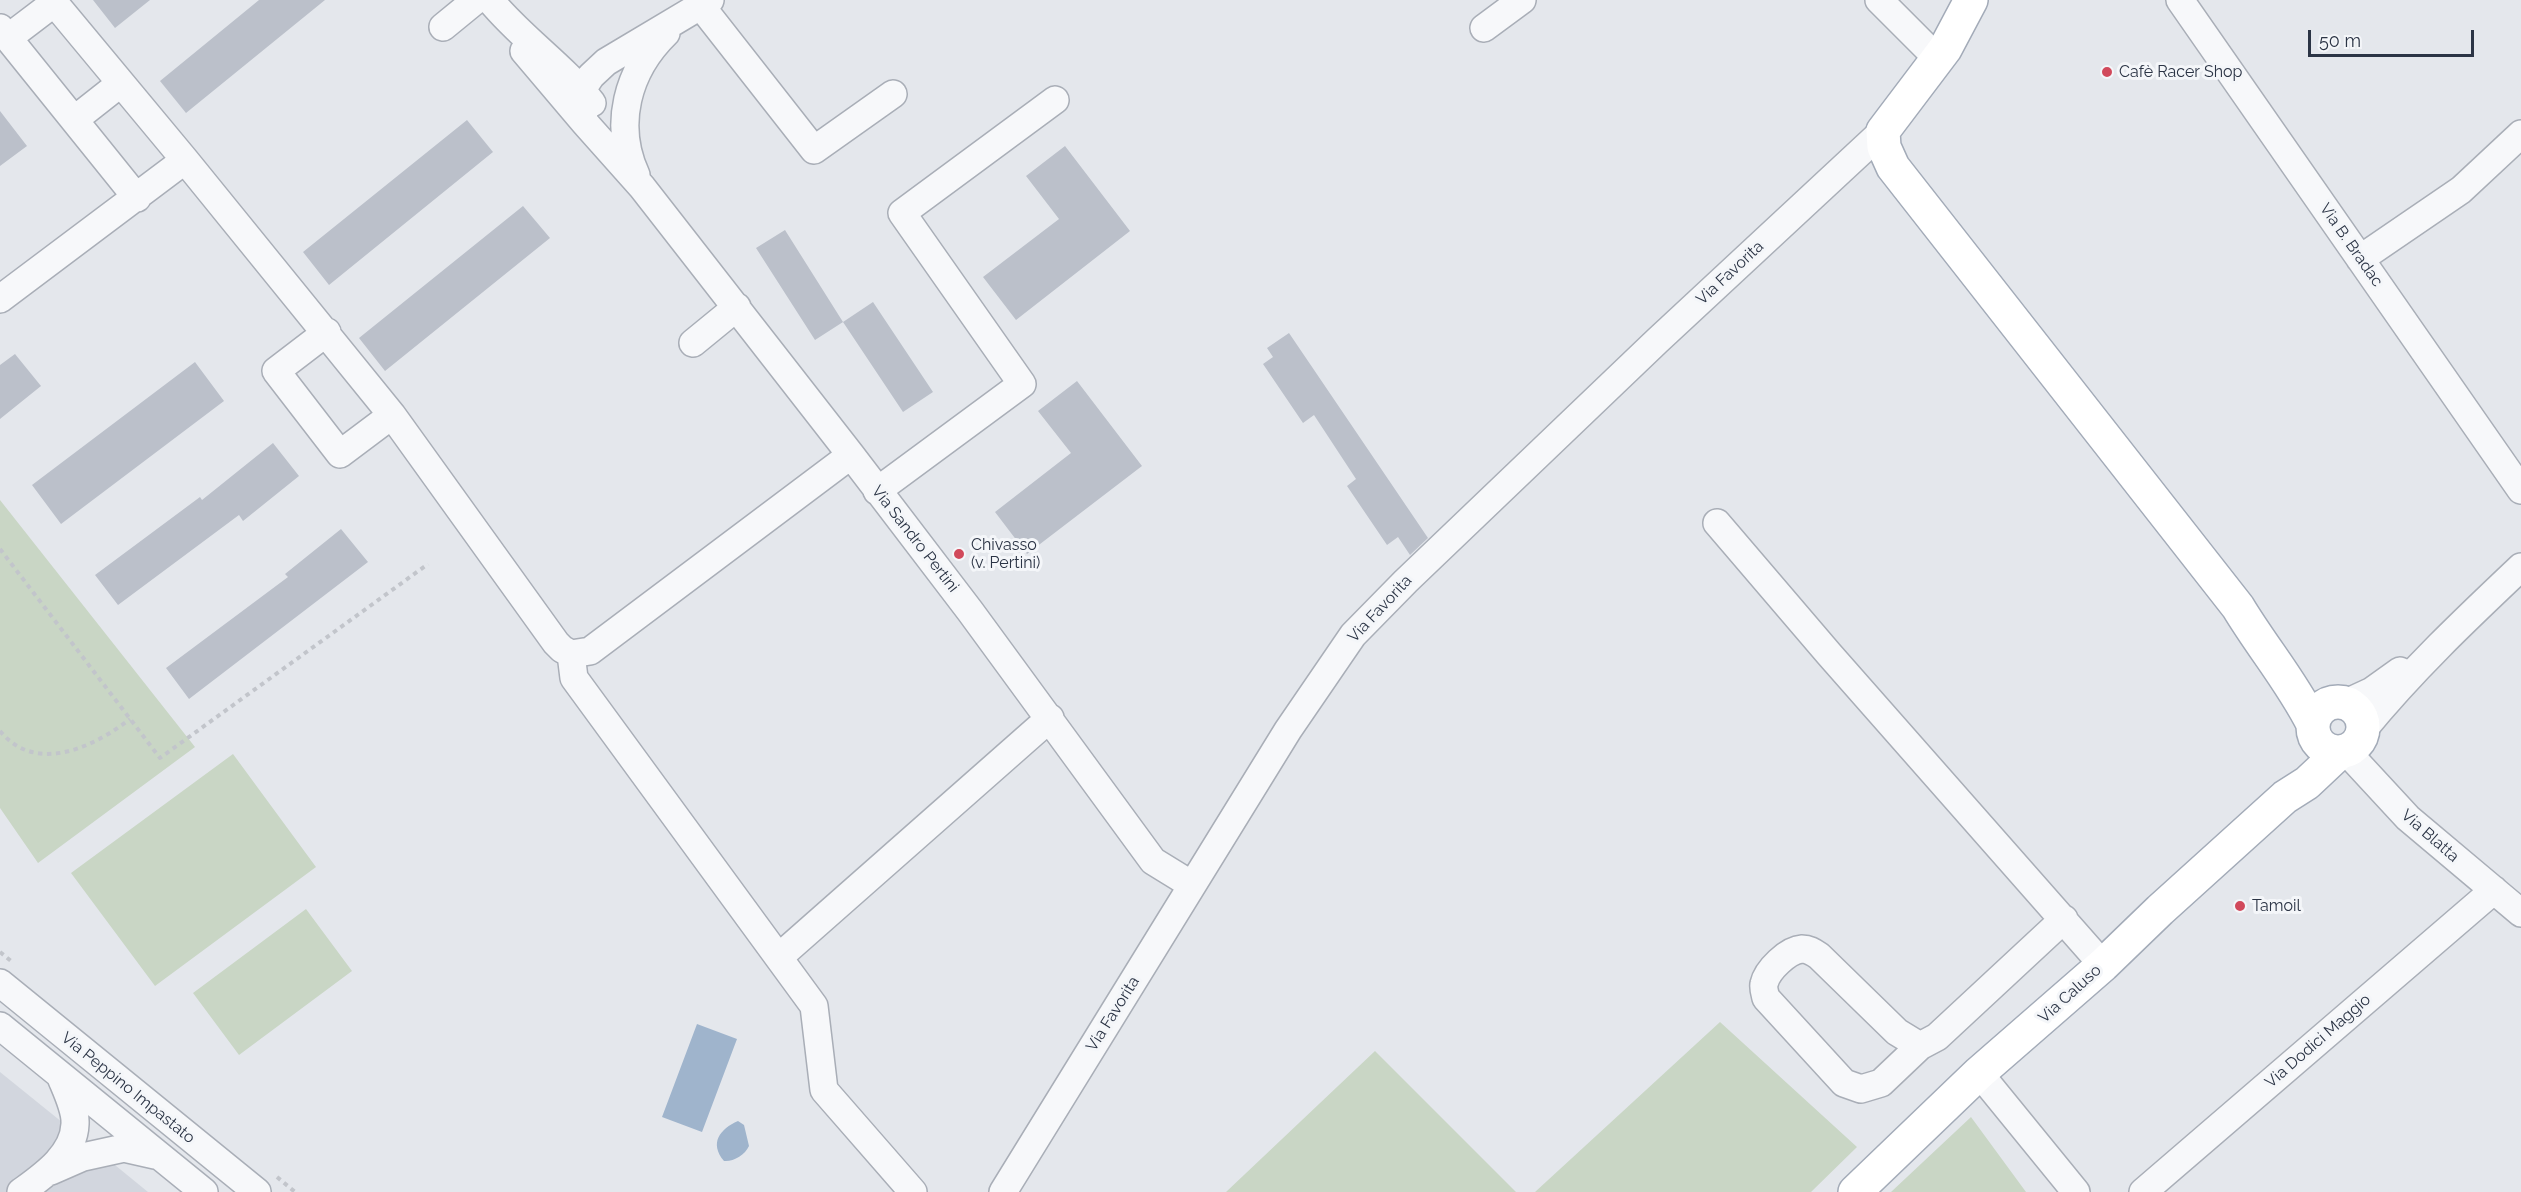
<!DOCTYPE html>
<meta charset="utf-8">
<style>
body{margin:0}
#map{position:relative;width:2521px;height:1192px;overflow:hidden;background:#e4e7ec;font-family:Raleway,sans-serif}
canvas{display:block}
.scale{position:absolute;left:2308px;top:30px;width:166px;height:27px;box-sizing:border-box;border:3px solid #2b3445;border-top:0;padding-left:8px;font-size:18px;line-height:21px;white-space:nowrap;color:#2b3445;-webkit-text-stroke:4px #f4f6f9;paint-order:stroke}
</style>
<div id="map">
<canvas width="2521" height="1192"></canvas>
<div class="scale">50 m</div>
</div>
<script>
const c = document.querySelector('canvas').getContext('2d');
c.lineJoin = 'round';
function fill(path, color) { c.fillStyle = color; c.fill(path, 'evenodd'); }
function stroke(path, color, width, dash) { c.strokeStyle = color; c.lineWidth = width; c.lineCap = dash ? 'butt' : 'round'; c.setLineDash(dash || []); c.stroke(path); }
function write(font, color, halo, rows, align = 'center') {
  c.font = font + ' Raleway,sans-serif'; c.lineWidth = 6; c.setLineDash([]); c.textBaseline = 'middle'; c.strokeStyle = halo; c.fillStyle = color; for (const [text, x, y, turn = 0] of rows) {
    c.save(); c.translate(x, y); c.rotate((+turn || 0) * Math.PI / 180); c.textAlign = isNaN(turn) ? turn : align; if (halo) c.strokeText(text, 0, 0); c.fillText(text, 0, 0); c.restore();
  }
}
fill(new Path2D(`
 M0 1072 99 1152 148 1192H0Z`), '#d2d6de');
fill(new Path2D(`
 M0 500 195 747 38 863 0 808Z
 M233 754 316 867 155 986 71 873Z
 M306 909 352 971 239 1055 193 993Z
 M1720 1022 1857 1147 1811 1192H1535Z
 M1375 1051 1516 1192H1226Z
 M1971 1117 2026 1192H1891Z`), '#c9d6c5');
fill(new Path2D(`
 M697 1024 737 1039 702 1132 662 1117Z
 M738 1121 744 1125 749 1146C745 1155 733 1162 724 1161 709 1143 720 1129 738 1121Z`), '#9fb4cc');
fill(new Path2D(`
 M93 0H150L115 28Z
 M259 0H325L186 113 160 81Z
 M0 111 27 146 0 166Z
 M467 120 493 152 329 285 303 252Z
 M1065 146 1130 231 1016 320 983 277 1059 219 1026 176Z
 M523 206 550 238 385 371 359 338Z
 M785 230 843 322 815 340 756 248Z
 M873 302 933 392 903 412 843 322Z
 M1289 333 1428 538 1410 555 1398 537 1387 545 1347 486 1356 479 1314 415 1303 423 1263 364 1273 357 1267 348Z
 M15 354 41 386 0 419V365Z
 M195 362 224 401 61 524 32 485Z
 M1077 381 1142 466 1027 554 995 512 1071 453 1038 411Z
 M273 443 299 476 243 521 239 515 118 605 95 575 200 497 202 500Z
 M341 529 368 562 189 699 166 668 288 577 285 574Z`), '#bbc0ca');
const minor = new Path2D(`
 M52 0 185 160 392 415 556 643 562 649 571 654 574 678 814 1006 824 1090 913 1192
 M490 0C521 38 562 65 592 103
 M710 0 606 62 591 76 583 88 580 105 585 123 642 187 851 455 970 611 1153 861 1192 885
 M1879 0 1938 59
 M2180 0 2521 490
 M701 6 814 150 893 94
 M443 27 476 0
 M0 28 137 198
 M1484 28 1522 0
 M8 38 54 3
 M524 51 585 123
 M74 120 121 83
 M636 175C613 125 627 71 666 33
 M2360 259 2461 190 2521 134
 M0 299 185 160
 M327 332 276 371 340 454 392 415
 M693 343 737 307
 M877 491 1022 384 902 213 1055 100
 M1717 523 1829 654 2103 965
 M571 654 590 651 851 455
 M2346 703 2372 691 2400 671
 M2363 730C2411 671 2466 619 2521 567
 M2346 751 2408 818 2521 913
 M779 957 1050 718
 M0 983 257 1192
 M0 1026 204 1192
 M1920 1046 1881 1083 1861 1089 1844 1083 1766 998C1765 994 1763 988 1764 984 1767 970 1788 950 1802 949 1809 949 1813 952 1819 956L1897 1032 1920 1046 1937 1037 2064 919
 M1979 1073 2076 1192
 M51 1171 83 1157 124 1148 155 1155
 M21 1192C43 1176 74 1155 75 1124 76 1109 66 1090 60 1075
 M1003 1192 1288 730 1353 635 1406 581 1657 341 1883 131
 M2143 1192 2494 890`);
const major = new Path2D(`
 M1971 0 1945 49 1883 131 1884 147 1893 167 2238 607C2262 647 2292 682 2313 724
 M2313 727a25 25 0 1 1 50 0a25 25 0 1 1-50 0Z
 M1855 1192 1979 1073 2103 965 2160 910 2285 797 2307 783 2340 752`);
stroke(minor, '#a9aeb7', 30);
stroke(major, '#a3abb8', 36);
stroke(new Path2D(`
 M0 549 160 758 428 564
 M0 731C36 775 94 747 130 719
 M0 952 11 961
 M277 1177 295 1192`), '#c2c5cb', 4, [4.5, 4.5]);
stroke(minor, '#f7f8fa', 27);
stroke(major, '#fff', 33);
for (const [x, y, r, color] of [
 [2107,72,6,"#d1495b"],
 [959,554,6,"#d1495b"],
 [2240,906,6,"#d1495b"]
]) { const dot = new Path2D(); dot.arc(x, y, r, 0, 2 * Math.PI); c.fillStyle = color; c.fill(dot); stroke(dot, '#f4f6f9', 2); }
write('16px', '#2b3445', '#f4f6f9', [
 ["Cafè Racer Shop",2119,72],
 ["Chivasso",971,545],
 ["(v. Pertini)",971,563],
 ["Tamoil",2252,906]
], 'left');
write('16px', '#2b3445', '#f4f6f9', [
 ["Via B. Bradac",2351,245,55],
 ["Via Favorita",1730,273,-43],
 ["Via Sandro Pertini",915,539,52],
 ["Via Favorita",1380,609,-47],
 ["Via Blatta",2430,836,41],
 ["Via Caluso",2070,994,-42],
 ["Via Favorita",1113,1014,-58],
 ["Via Dodici Maggio",2318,1041,-41],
 ["Via Peppino Impastato",128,1088,39]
]);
</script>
